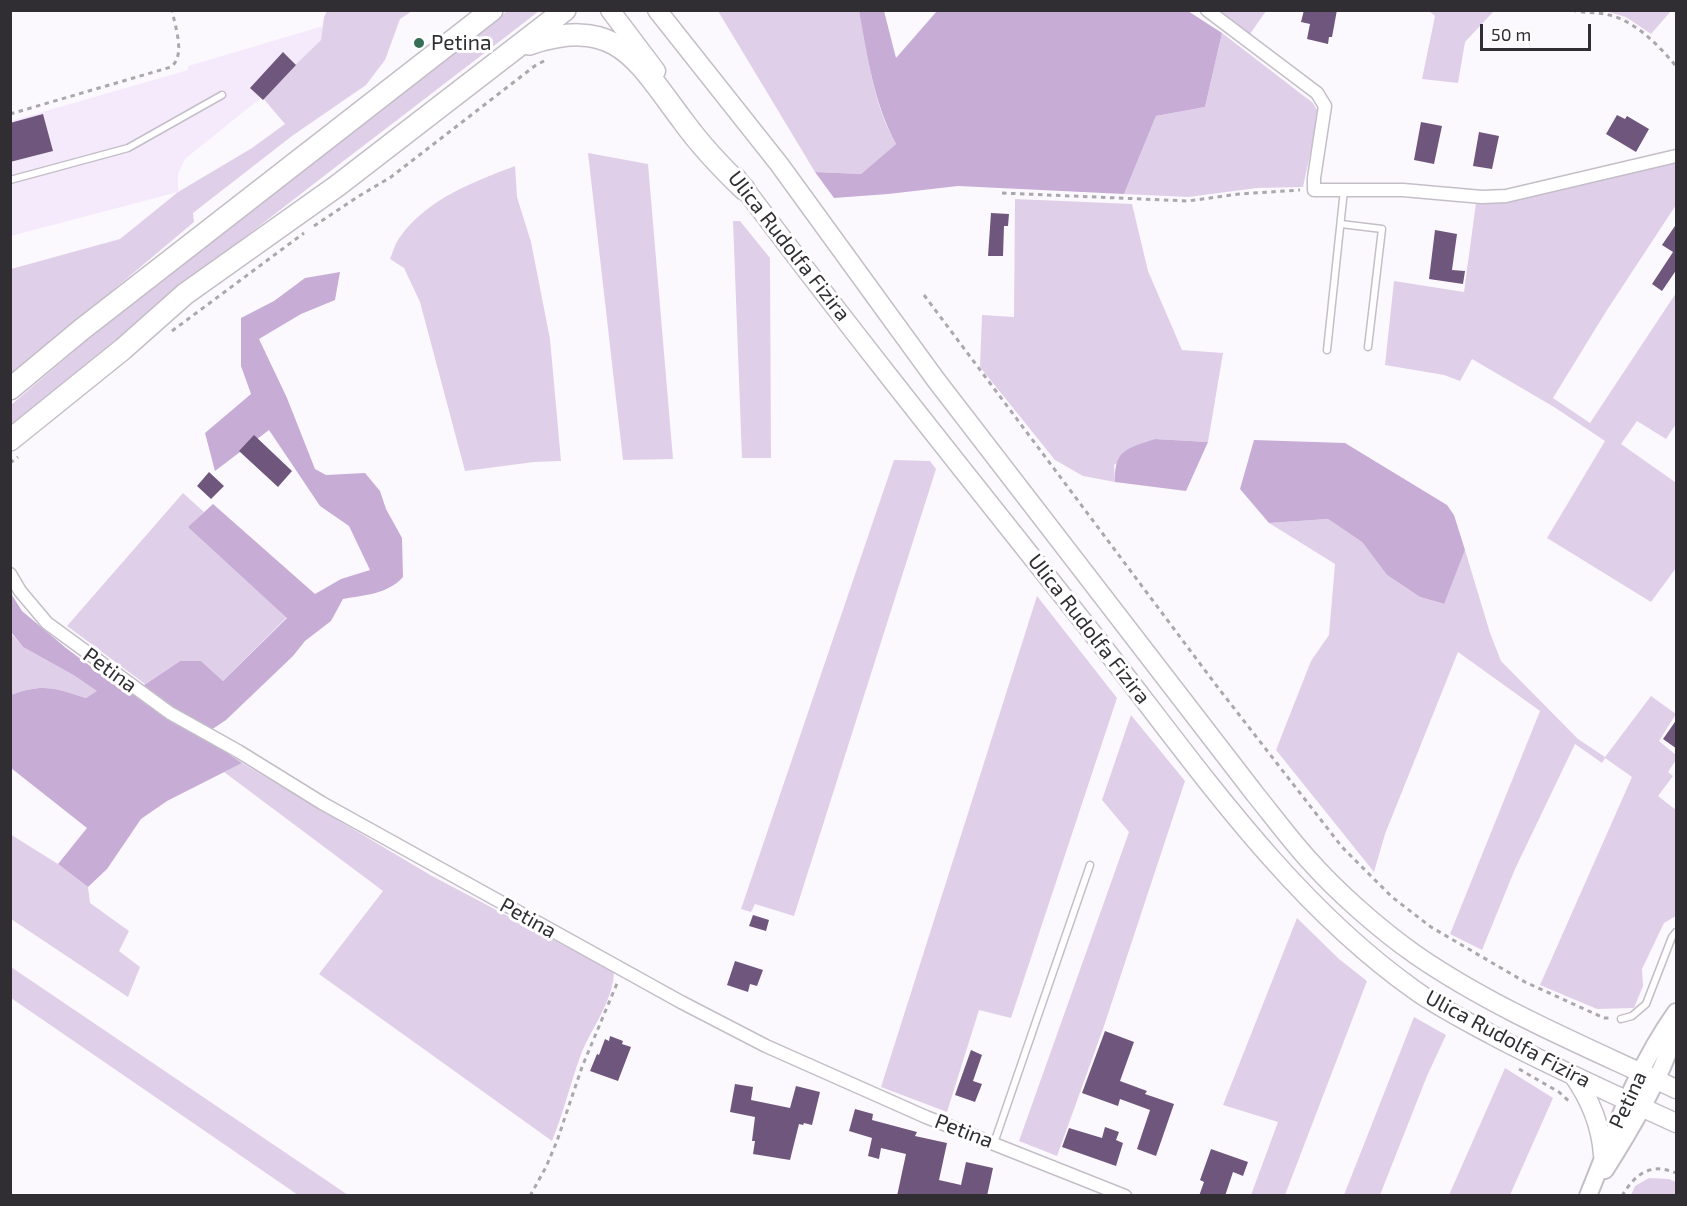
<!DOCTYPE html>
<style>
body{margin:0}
#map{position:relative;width:1687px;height:1206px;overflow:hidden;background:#fcf9fe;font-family:"Exo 2",sans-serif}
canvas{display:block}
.frame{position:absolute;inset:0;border:12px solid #302e32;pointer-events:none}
.scale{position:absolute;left:1480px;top:24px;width:111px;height:27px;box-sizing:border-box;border:3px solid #302e32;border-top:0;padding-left:8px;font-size:18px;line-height:21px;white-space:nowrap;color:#302e32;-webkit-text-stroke:4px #fff;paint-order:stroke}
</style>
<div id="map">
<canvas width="1687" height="1206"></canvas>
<div class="frame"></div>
<div class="scale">50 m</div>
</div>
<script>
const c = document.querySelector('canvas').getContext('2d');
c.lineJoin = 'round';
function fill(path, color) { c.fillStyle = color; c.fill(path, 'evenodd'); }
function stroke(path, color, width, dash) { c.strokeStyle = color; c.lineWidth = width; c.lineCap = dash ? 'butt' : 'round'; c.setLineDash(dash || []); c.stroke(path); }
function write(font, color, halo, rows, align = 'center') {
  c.font = font + ' "Exo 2",sans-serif'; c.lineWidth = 6; c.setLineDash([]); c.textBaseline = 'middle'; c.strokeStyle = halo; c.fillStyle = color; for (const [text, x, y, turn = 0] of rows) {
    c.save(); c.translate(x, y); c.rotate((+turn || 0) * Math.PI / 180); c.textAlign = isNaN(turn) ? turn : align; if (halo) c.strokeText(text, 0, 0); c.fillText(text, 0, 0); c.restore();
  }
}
fill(new Path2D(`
 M323 26 321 40 286 74 262 97 185 159 178 174V192L11 236V121L188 70V66Z`), '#f5eafb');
fill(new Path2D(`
 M327 11H412L400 19 385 60 366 85 292 136 193 213 194 222 11 376V269L120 239 178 192 252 148 285 124 262 97 321 40 324 17Z
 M507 11H539C362 148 181 282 11 427V405L100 329Z
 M718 11H859C868 54 873 105 896 144L861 174 815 172Z
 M1218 11H1266L1250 34Z
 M1429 11H1494L1465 42 1458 83 1422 79 1435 16Z
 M1605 11H1671L1651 34 1626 17Z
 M1222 33 1313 103 1319 113 1303 187 1257 188 1188 197 1124 194 1156 116 1205 107Z
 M588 153 648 164 673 459 623 460Z
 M1676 161V205L1607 310 1553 398 1590 423 1676 293V424L1666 439 1637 421 1621 444 1675 482 1676 480V568L1651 602 1547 538 1605 441 1554 407 1472 359 1460 381 1444 375 1385 365 1394 281 1464 292 1476 203C1544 198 1610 177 1676 161Z
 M515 166 517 197 531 242 550 339 561 461 534 462 465 471 420 302 404 268 390 259C393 252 395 243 400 237 427 199 473 182 515 166Z
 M1015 199 1132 204 1148 271 1182 350 1223 353 1208 442 1155 439 1114 465 1115 482 1083 476 1055 460 980 367 982 315 1014 317Z
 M733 221H740L770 258 771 458H742Z
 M894 460 930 461 936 469 794 916 755 904 751 912 741 909Z
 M183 493 204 512 189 527 287 617 223 681 201 661H180L145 684 67 626Z
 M1328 519 1362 542 1387 575 1420 597 1443 604 1465 550 1490 633 1501 661 1578 739 1605 757 1651 696 1676 714 1659 741 1676 755V760L1668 772 1673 776 1658 796 1676 810V916L1664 923 1642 969 1643 986 1634 1008 1597 1009 1540 985 1632 777 1605 758 1602 763 1575 744 1515 869 1482 950 1450 934 1540 711 1458 652 1385 834 1374 872 1276 750 1311 661 1329 635 1335 564 1269 523Z
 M1037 596 1117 698 1011 1018 979 1010 947 1112 881 1087Z
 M10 632 23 647 75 676 98 691 86 698C55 688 43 683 11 695Z
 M1131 715 1185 781 1104 1026 1057 1156 1019 1141 1129 832 1102 800Z
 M242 763 432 876 614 972C613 1002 590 1030 580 1057 570 1085 563 1114 552 1141L319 974 383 891 224 772Z
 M10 834 58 864 88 887 90 903 129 931 119 951 140 967 128 997 11 919Z
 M1297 918 1339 959 1367 981 1285 1195H1251L1278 1122 1223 1105Z
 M11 967 348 1195H298L11 998Z
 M1414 1017 1446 1035 1427 1076 1380 1195H1344Z
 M1505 1068 1553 1098 1510 1195H1449Z
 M1649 1178 1669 1179 1676 1182V1195H1631L1635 1186Z`), '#e0cfe9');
fill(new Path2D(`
 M859 11H884L896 58 937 11H1188L1222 33 1205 107 1156 116 1124 194 958 186 888 194 834 198 815 172 861 174 896 144C874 104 867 54 859 11Z
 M340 272 335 300 301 314 259 339 287 398 315 469 326 475 365 473 380 491 386 509 402 538 403 577C388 594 365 595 343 599L331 621 305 641 293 656 226 720 202 736 242 763 167 801 141 819 107 869 88 887 58 864 87 828 11 768V695C43 683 55 688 86 698L97 691 75 676 23 647 11 632 10 592 22 611 66 648 129 695 180 661H201L223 681 287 618 188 527 213 504 315 594 341 579 370 570 349 526 320 506 269 430 215 471 205 433 251 394 241 366V318L274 301 305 278Z
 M1155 439 1208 442 1186 491 1115 482C1114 449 1127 449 1155 439Z
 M1254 440 1345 443 1447 505 1454 515 1465 550 1444 604 1420 597 1387 575 1362 542 1328 519 1269 523 1240 489Z`), '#c7acd6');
fill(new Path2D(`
 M1304 10H1337L1332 37H1329L1328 44 1307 39 1310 24 1301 22Z
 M283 52 296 65 263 100 250 88Z
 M43 114 53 151 10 162V123Z
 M1617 115 1625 119 1627 116 1649 129 1636 152 1606 134Z
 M1421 122 1442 126 1434 164 1414 160Z
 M1479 132 1499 136 1492 169 1473 166Z
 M991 213 1009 214 1008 226H1004L1003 256H988Z
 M1677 223V269L1662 291 1652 284 1673 252 1662 245Z
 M1435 230 1457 234 1452 270 1465 271 1463 284 1429 279Z
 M254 435 292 471 278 487 239 451Z
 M209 472 224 486 211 499 197 486Z
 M1677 719V749L1663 739Z
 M753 915 769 920 766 931 749 926Z
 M735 961 763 970 757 986 750 984 748 992 727 985Z
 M1105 1031 1134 1042 1120 1081 1147 1091 1145 1094 1174 1104 1156 1156 1137 1149 1150 1110 1120 1099 1118 1106 1082 1093Z
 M610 1036 623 1041 622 1044 631 1047 618 1081 590 1071 597 1054 599 1055 605 1039 609 1041Z
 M971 1050 982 1055 973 1081 982 1084 975 1102 955 1095Z
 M735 1084 753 1087 751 1100 790 1108 796 1086 820 1092 812 1125 804 1123 803 1125 799 1124 790 1160 753 1154 755 1141H752L755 1117 730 1112Z
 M855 1109 873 1114 872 1120 917 1132 915 1136 947 1143 939 1180 961 1185 966 1162 993 1168 987 1196H897L906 1154 881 1148 879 1159 868 1156 872 1138 849 1131Z
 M1105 1127 1119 1132 1116 1140 1123 1143 1116 1166 1062 1147 1069 1128 1102 1138Z
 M1211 1149 1248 1162 1243 1176 1233 1172 1225 1196H1199L1204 1182 1200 1180Z`), '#6f567c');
const lane = new Path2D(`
 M10 180 128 148 222 95
 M1341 224 1382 229 1368 347
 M1327 350 1344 190
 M1621 1019 1632 1016 1646 1004 1672 937 1676 932
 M994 1143 1090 865`);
const street = new Path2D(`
 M1207 10 1317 93 1325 106 1314 178V190H1403L1482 197 1506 196 1676 156
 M10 574 20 591 47 623 170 713 238 751 322 803 450 874 681 1002 766 1046 926 1117 1125 1196`);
const secondary = new Path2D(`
 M1605 1170C1633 1126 1659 1081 1676 1032
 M1588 1196C1614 1132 1636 1068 1676 1012`);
const primary = new Path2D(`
 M610 10 656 71
 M657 10 779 164 936 380 1255 794C1272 815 1289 838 1307 858 1337 892 1379 929 1416 955 1496 1010 1589 1048 1676 1089
 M736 177C854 335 978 489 1101 644 1196 765 1288 901 1416 991 1440 1008 1466 1021 1492 1035 1552 1067 1615 1095 1676 1123
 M1573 1075C1590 1099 1601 1125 1603 1155`);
const highway = new Path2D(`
 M529 44C617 15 636 59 683 121 701 146 722 168 744 189
 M10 389 81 330 492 10
 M10 440 123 349 185 294 337 186 565 10`);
stroke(lane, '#c4bec8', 9);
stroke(street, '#c4bec8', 15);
stroke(secondary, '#c4bec8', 20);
stroke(primary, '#c4bec8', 21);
stroke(highway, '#c4bec8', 24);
stroke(new Path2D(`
 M1572 10C1582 13 1594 12 1605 14 1635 20 1657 44 1676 66
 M10 114 171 67C186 55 175 27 172 10
 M1002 193 1188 201 1239 194 1300 190
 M314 226 359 196 391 177 536 65 548 59
 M924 295 1216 685 1342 847 1392 897 1431 927 1525 982 1604 1018H1613
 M172 331 304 233
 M10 463 18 457
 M1519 1069 1559 1092 1571 1103
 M530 1196 546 1167 557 1141 582 1067 618 981
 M1622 1196C1635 1174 1651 1162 1676 1173`), '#aba8ad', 3, [4.5, 4.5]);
stroke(lane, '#fff', 6);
stroke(street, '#fff', 12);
stroke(secondary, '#fff', 16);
stroke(primary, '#fff', 18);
stroke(highway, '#fff', 21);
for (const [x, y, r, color] of [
 [419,43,6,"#376f56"]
]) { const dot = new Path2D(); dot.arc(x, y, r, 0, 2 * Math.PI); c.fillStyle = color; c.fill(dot); stroke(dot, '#fff', 2); }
write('21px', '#302e32', '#fff', [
 ["Petina",431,43]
], 'left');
write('21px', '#302e32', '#fff', [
 ["Ulica Rudolfa Fizira",789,246,52],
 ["Ulica Rudolfa Fizira",1089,629,52],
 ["Petina",110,670,36],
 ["Petina",528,918,29],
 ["Ulica Rudolfa Fizira",1508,1039,28],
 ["Petina",1628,1100,-65],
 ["Petina",964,1131,21]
]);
</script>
